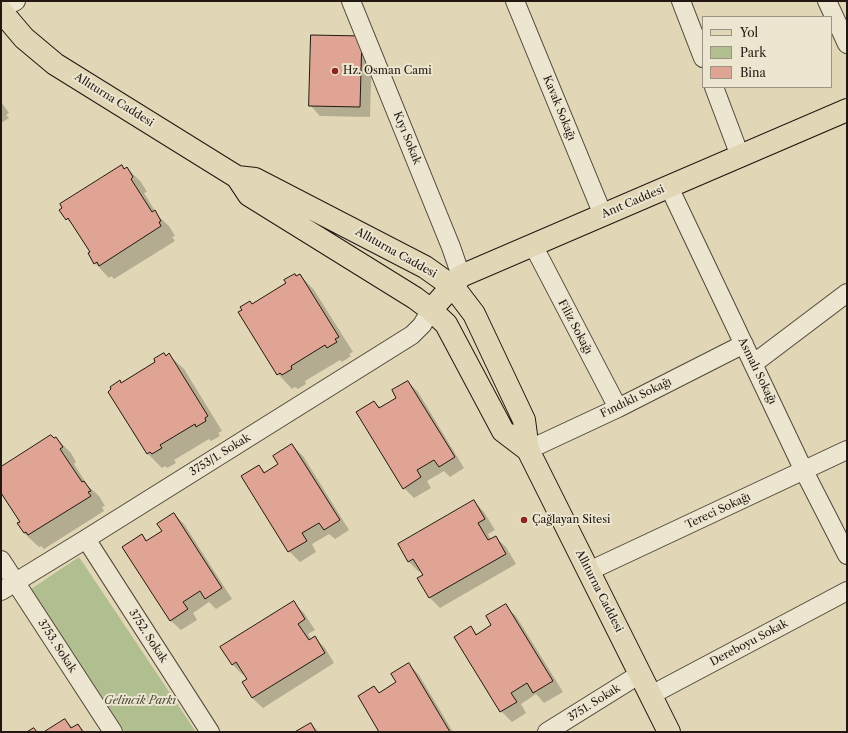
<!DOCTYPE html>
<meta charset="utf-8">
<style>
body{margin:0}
#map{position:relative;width:848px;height:733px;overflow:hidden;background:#e1d7b6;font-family:"Libre Caslon Text",serif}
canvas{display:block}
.frame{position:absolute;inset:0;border:2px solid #221811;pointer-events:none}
.legend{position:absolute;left:702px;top:16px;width:130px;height:72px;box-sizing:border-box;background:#ece5d0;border:1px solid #9b9384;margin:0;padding:5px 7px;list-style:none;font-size:12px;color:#221811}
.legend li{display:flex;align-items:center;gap:8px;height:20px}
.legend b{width:20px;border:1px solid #9b9384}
</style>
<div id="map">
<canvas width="848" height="733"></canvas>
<div class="frame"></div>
<ul class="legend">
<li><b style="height:5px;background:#e1d7b6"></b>Yol</li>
<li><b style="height:11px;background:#b1bf90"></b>Park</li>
<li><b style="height:11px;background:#dfa494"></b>Bina</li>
</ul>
</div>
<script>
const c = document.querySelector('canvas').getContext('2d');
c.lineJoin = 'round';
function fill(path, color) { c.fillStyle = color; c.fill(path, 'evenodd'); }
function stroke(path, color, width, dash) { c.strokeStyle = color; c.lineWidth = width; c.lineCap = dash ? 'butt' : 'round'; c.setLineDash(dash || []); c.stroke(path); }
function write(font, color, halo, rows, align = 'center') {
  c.font = font + ' "Libre Caslon Text",serif'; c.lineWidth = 4; c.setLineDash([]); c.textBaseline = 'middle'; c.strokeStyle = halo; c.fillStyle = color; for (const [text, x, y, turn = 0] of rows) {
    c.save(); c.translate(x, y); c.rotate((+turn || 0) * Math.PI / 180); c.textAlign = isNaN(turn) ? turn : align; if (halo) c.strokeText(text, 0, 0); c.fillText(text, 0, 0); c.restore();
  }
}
fill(new Path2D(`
 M79 557 196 732H125L31 589Z`), '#b1bf90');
fill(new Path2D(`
 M312 36 372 48 370 117 320 116 310 105Z
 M1 102 9 113 6 115 9 118 1 123Z
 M122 166 125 169 127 168 141 182 147 192 144 193 158 216 169 226 175 236 172 237 175 241 114 279 111 276 109 278 95 263 91 252 77 230 67 219Z
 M300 275 314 290 353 352 349 354 351 356 342 362 340 360 305 381 306 384 298 389 295 387 292 389 278 374 252 305Z
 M169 355 184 369 222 431 218 433 220 436 211 441 209 439 174 460 176 463 167 468 165 466 162 468 147 453 120 382 122 384Z
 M408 382 418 392 464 468 450 477 444 471 427 481 431 488 414 498 404 488 374 402 381 408 397 398Z
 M56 438 71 453 76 462 74 464 88 486 99 496 105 506 102 507 104 511 44 549 41 546 39 547 24 533 21 522 6 499 1 494V468Z
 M292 445 303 456 349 530 335 539 329 534 312 544 316 552 300 562 289 551 243 477 259 466 266 473 280 464Z
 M474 501 484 512 495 530 488 534 491 540 495 537 506 547 516 564 440 608 430 598 419 579 424 576 421 570 419 572 408 561Z
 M174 514 184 524 232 599 216 609 209 602 193 613 197 620 181 630 170 620 142 535 147 541 163 531Z
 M293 602 304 613 315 630 308 634 311 639 314 637 325 648 334 663 263 708 252 698 248 680 244 674 243 675 233 665 221 647Z
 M505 606 516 616 563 692 544 703 536 694 521 704 526 713 512 722 501 711 455 637 471 627 478 635 493 626Z
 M409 664 419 675 453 732H381L374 687 380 693 397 683Z
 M65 720 73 728 78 725 85 732H46Z
 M311 724 319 732H297Z`), '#0003');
const building = new Path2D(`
 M311 35 362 36 360 107 309 106Z
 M122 165 124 169 127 167 133 177 131 179 152 212 155 210 161 221 159 222 161 226 99 266 97 262 94 264 88 253 90 252 68 218 66 220 59 210 62 208 60 204Z
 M295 274 296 276 300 274 339 337 335 339 337 342 327 348 325 345 291 366 292 369 282 375 280 373 277 375 238 312 242 310 240 307 250 301 252 304 286 283 284 280Z
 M164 353 166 356 169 353 208 416 205 418 206 421 196 427 195 424 160 445 162 448 152 454 150 452 147 454 108 392 111 389 110 387 120 380 121 383 155 362 154 359Z
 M408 381 455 457 439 467 434 460 417 470 421 477 403 489 356 412 374 401 379 408 396 398 392 390Z
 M51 435 54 438 56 437 63 447 60 449 82 482 84 481 91 491 88 492 91 496 28 535 26 532 24 533 17 523 20 522 1 493V467Z
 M292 444 340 520 324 530 319 523 302 533 307 541 288 552 241 476 259 465 264 473 278 464 273 456Z
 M474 500 485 519 478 523 488 540 496 536 506 554 429 598 417 578 423 575 413 559 408 562 398 544Z
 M174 513 222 588 205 599 200 591 183 602 188 609 170 621 122 547 142 534 146 541 162 531 157 524Z
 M294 601 305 619 298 624 309 640 315 636 325 653 252 698 242 682 247 679 236 662 232 665 220 647Z
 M506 604 553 681 533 693 527 683 511 693 517 702 500 712 454 637 471 626 476 635 491 625 486 616Z
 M409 663 450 732H379L358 696 374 686 379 693 396 682 391 674Z
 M65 719 71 728 78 724 83 732H44Z
 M311 723 316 732H295Z
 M34 728 37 732H27Z`);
fill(building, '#dfa494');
stroke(building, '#221811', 1);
const minor = new Path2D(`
 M351 1 451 247 461 276
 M515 1 603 215
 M681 1 703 58
 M827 1 847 44
 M1 9 16 1
 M714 87 740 156
 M669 187 804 471 847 555
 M533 245 618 408
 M753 364 847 293
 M528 450 618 408 744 344
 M86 539 210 732
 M1 560 113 732
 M589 571 847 450
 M1 591 86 539 412 335 422 325 431 310
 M651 695 847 591
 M547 732 640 674`);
const major = new Path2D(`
 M1 11 24 38 55 64 237 177 255 179 425 267 449 284 458 293 474 314 524 420 528 450 669 732
 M237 177 249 195 415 298 431 310 446 324 503 431 528 450
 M431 310 461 276 847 110`);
stroke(minor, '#52483a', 20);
stroke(major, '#221811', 24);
stroke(minor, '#ece5d0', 18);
stroke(major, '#e1d7b6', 22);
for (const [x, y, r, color] of [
 [335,71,4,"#8f2418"],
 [524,520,4,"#8f2418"]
]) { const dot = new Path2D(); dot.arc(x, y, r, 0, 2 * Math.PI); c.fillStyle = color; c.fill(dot); stroke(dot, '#ece5d0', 1.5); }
write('11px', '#221811', '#ece5d0', [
 ["Hz. Osman Cami",343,71],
 ["Çağlayan Sitesi",532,520]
], 'left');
write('11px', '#221811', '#ece5d0', [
 ["Allıturna Caddesi",114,100,32],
 ["Kavak Sokağı",559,108,68],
 ["Kıyı Sokak",407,138,68],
 ["Anıt Caddesi",633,202,-23],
 ["Allıturna Caddesi",396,253,29],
 ["Filiz Sokağı",575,327,62],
 ["Asmalı Sokağı",757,371,64],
 ["Fındıklı Sokağı",636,398,-26],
 ["3753/1. Sokak",220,455,-32],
 ["Tereci Sokağı",718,511,-25],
 ["Allıturna Caddesi",599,591,63],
 ["3752. Sokak",148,636,57],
 ["Dereboyu Sokak",749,643,-28],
 ["3753. Sokak",57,646,57],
 ["3751. Sokak",594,703,-32]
]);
write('italic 11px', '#4d4a37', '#ece5d0', [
 ["Gelincik Parkı",140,701]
]);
</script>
